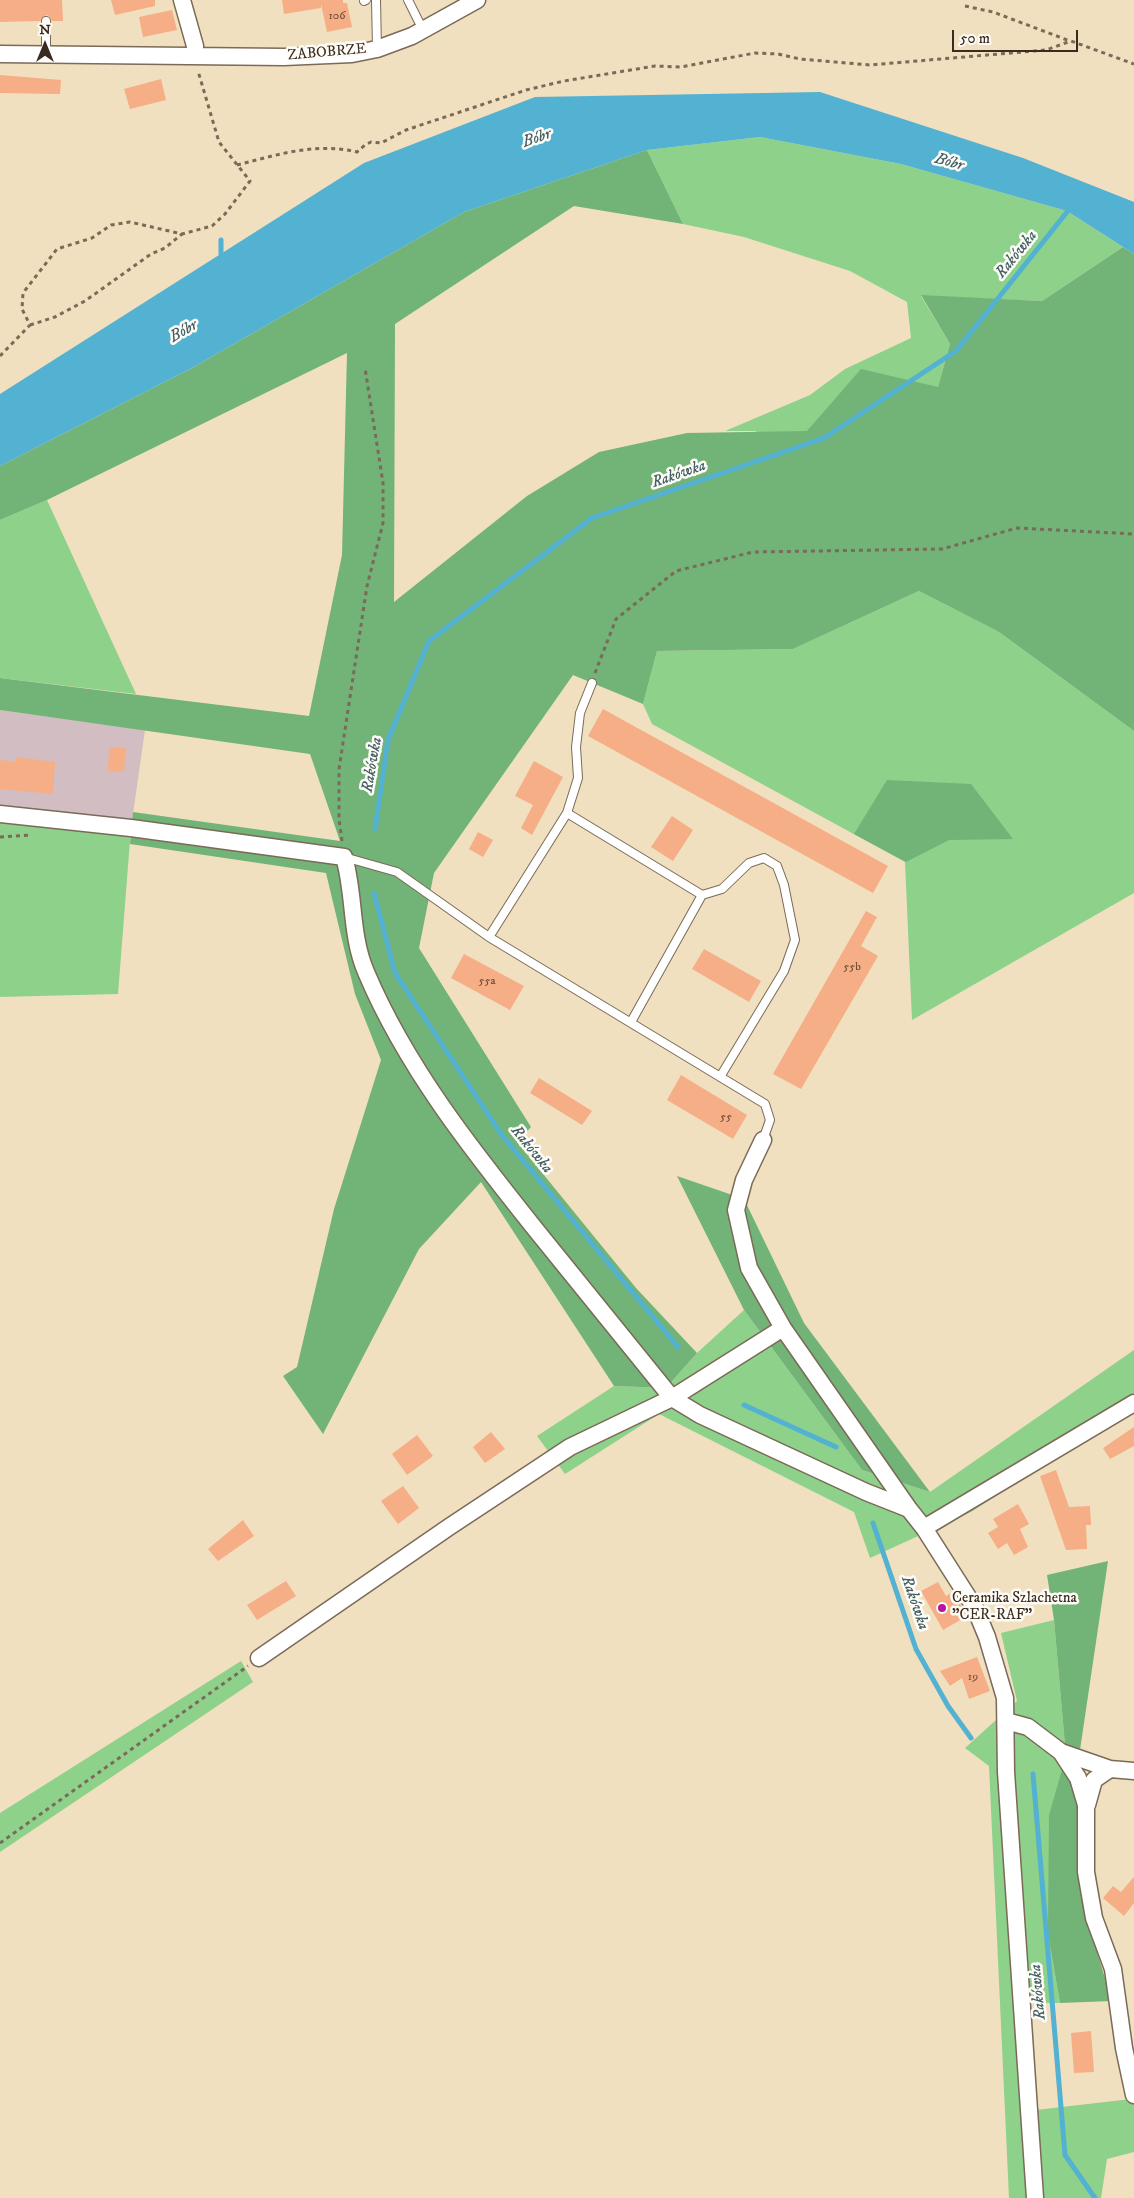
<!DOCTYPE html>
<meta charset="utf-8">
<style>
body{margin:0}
#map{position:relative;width:1134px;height:2198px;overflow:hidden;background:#f0e0c0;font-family:"IM FELL DW Pica",serif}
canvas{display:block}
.north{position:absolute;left:20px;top:20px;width:50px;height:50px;-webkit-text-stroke:4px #fdfcf7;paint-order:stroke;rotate:0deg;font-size:14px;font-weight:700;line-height:20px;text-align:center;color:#3b2a1e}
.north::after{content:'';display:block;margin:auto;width:18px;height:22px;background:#3b2a1e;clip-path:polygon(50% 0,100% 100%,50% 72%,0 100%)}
.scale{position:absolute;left:952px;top:30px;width:126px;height:22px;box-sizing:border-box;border:2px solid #3b2a1e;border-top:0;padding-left:6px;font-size:15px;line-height:18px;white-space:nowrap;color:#3b2a1e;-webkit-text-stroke:4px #fdfcf7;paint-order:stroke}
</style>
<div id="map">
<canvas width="1134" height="2198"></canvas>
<div class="north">N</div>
<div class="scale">50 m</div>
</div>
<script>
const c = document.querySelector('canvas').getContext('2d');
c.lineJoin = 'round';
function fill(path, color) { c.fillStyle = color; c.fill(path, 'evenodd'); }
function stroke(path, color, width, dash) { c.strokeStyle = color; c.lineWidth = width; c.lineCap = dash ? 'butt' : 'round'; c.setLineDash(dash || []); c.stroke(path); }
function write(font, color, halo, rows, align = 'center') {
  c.font = font + ' "IM FELL DW Pica",serif'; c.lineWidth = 5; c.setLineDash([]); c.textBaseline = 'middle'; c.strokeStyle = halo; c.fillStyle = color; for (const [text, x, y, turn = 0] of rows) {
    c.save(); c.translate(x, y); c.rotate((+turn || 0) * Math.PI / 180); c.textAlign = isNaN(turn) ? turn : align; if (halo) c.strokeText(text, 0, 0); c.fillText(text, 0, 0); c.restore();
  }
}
fill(new Path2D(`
 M0 710 145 730 131 828 0 814Z`), '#d2bec2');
fill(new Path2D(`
 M760 137 901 164 1067 211 1123 247 1042 301 921 296 950 344 938 387 916 425 382 659 757 431H725L810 395 845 369 911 338 907 302 850 271 744 237 683 224 647 150Z
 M47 500 136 694 0 678V520Z
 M919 591 999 632 1134 731V893L912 1020 905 862 652 724 643 704 657 651 793 649Z
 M0 814 131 828 118 994 0 997Z
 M744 1310 862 1470 930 1492 1134 1350V1406L971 1512 870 1558 854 1512 659 1414 565 1474 537 1436 614 1386 666 1388 697 1353Z
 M1054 1620 1066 1756 1048 1934 1060 2003H1029L1036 2110 1131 2099 1134 2102V2152L1107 2159 1101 2198H1009L989 1766 965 1748 1017 1701 1001 1633Z
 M241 1661 253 1682 0 1852V1813Z`), '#8dd18b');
fill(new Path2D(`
 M647 150 683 224 574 206 395 324 394 602 527 496 599 452 687 433 807 431 861 369 938 387 950 344 921 295 1042 301 1123 247 1134 254V731L999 632 919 591 793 649 657 651 643 704 573 675 434 873 419 948 531 1127 517 1142 636 1288 697 1353 666 1388 614 1386 481 1182 419 1249 323 1434 283 1376 297 1367 334 1209 381 1060 355 994 326 873 130 844 133 812 340 841 310 754 0 710V678L309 716 342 555 347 353 47 500 0 520V466L192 368 464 212Z
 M887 780 971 784 1013 839 949 840 906 862 854 834Z
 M677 1176 744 1199 804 1323 930 1492 862 1470 744 1310Z
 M1108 1561 1080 1750 1083 1906 1112 2001 1060 2003 1048 1934 1049 1815 1066 1756 1054 1620 1047 1575Z`), '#72b377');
fill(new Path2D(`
 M820 92 1023 158 1134 202V254L1067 211 901 164 760 137 647 150 464 212 192 368 0 466V394L364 163 535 97Z`), '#53b1d1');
stroke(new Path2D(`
 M221 254V240
 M375 829 388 740 429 641 592 518 824 438 956 351 1071 207
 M374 893 395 973 501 1134 678 1347
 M744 1405 836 1447
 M873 1523 916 1649 948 1706 971 1738
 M1033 1774 1065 2155 1095 2198`), '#53b1d1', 5);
fill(new Path2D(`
 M0 0H62L63 21H52L49 16 46 15 40 21 0 22Z
 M111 0H155V6L115 15Z
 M282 0H343V3H347L352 27 327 32 321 4V8L284 14Z
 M172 10 177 30 143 37 139 17Z
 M0 75 61 80 60 94 0 93Z
 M161 79 166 100 130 109 124 89Z
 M603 709 888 866 873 893 588 736Z
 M109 747 126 748 124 772 108 771Z
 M16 757 55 762 53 794 0 789V760L16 762Z
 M534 761 563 777 532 835 521 828 533 805 515 796Z
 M672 816 693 830 673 861 651 847Z
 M478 832 493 840 483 857 469 849Z
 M866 911 877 917 861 946 878 956 801 1089 773 1074Z
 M704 949 761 981 749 1002 692 969Z
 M464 954 524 986 510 1010 451 978Z
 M681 1075 747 1115 733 1139 667 1100Z
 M539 1078 592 1111 582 1125 530 1093Z
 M1134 1427V1446L1110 1459 1103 1448Z
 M491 1432 505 1449 485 1463 473 1447Z
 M417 1435 433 1456 407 1475 392 1454Z
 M1056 1470 1069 1507 1090 1506 1091 1525H1086L1087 1549 1066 1550 1040 1476Z
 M403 1486 419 1508 398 1524 381 1501Z
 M1018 1504 1029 1524 1020 1529 1028 1547 1014 1555 1007 1543 998 1549 988 1533 998 1527 993 1519Z
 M243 1520 254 1536 218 1561 208 1549Z
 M286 1581 296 1596 257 1620 247 1605Z
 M938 1582 946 1596 953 1592 967 1616 943 1630 921 1591Z
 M977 1657 990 1691 969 1699 962 1678 950 1686 940 1671Z
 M1134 1877V1903L1124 1916 1103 1898 1113 1886 1121 1892Z
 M1091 2031 1094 2072 1074 2073 1071 2033Z`), '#f5ae86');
const service = new Path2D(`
 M376 0 377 49
 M408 0 423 30
 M364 1 366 0
 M46 53V21
 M567 813 578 778 576 747 580 713 592 683
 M344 857 397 872 489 937 765 1104 770 1120 763 1140
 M489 937 567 813 702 895 722 889 749 863 764 858 777 866 784 885 795 940 784 971 720 1077
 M631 1022 702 895`);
const minor = new Path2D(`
 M182 0 195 46V56
 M0 54 284 57 352 54 377 49 412 36 477 0
 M0 814 131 828 344 857C355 894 350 935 366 972 406 1067 472 1150 536 1230 582 1286 627 1342 672 1398L783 1328
 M763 1140 744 1180 736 1210 749 1268 783 1328 909 1509
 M924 1528 1134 1403
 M259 1658 449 1527 570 1447 672 1398 700 1415 866 1492 909 1509 924 1528 975 1608 987 1637 1005 1698 1006 1772 1035 2198
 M1006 1721 1028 1727 1061 1752 1078 1778 1086 1805V1872L1094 1918 1113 1969 1124 2048 1134 2095
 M1061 1752 1110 1769 1134 1771
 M1087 1805 1094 1780 1110 1769`);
stroke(service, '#7a6a57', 10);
stroke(minor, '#7a6a57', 19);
stroke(new Path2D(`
 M965 6 993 12 1070 41
 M237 165C276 155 316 142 357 152L365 145 371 142 381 143 406 130 526 90 564 81 655 66 681 67 755 53 778 54 800 59 870 65 1046 50 1071 41 1134 64
 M30 325 55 317 85 301 151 254 165 248 182 234
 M0 356 30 325 22 309 23 293 57 249 92 238 111 225 130 222 182 234 212 226 225 214 250 181 219 142 198 71
 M595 673 616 619 676 571 753 552 942 549 1017 528 1134 534
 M0 837 31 835
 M342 841 339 819V769L367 586 383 523V483L365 368
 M0 1843 248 1666`), '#7a6a57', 3, [4, 4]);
stroke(service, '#fff', 8);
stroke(minor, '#fff', 16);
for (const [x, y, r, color] of [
 [942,1608,5,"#b5179e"]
]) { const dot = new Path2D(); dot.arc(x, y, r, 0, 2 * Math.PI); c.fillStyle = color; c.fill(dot); stroke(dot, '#fdfcf7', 2); }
write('12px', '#6a4b38', null, [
 ["106",337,17],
 ["55b",852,968],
 ["55a",487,982],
 ["55",726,1118],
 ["19",973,1678]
]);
write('15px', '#3b2a1e', '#fdfcf7', [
 ["ZABOBRZE",327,53,-5]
]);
write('15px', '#3b2a1e', '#fdfcf7', [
 ["Ceramika Szlachetna",952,1599],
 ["\"CER-RAF\"",952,1616]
], 'left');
write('italic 16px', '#456066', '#fdfcf7', [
 ["Bóbr",537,139,-19],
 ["Bóbr",949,163,16],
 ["Rakówka",1017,255,-51],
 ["Bóbr",184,332,-30],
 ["Rakówka",679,475,-19],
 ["Rakówka",373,765,-80],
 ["Rakówka",531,1150,51],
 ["Rakówka",914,1603,71],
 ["Rakówka",1039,1992,-95]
]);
</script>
